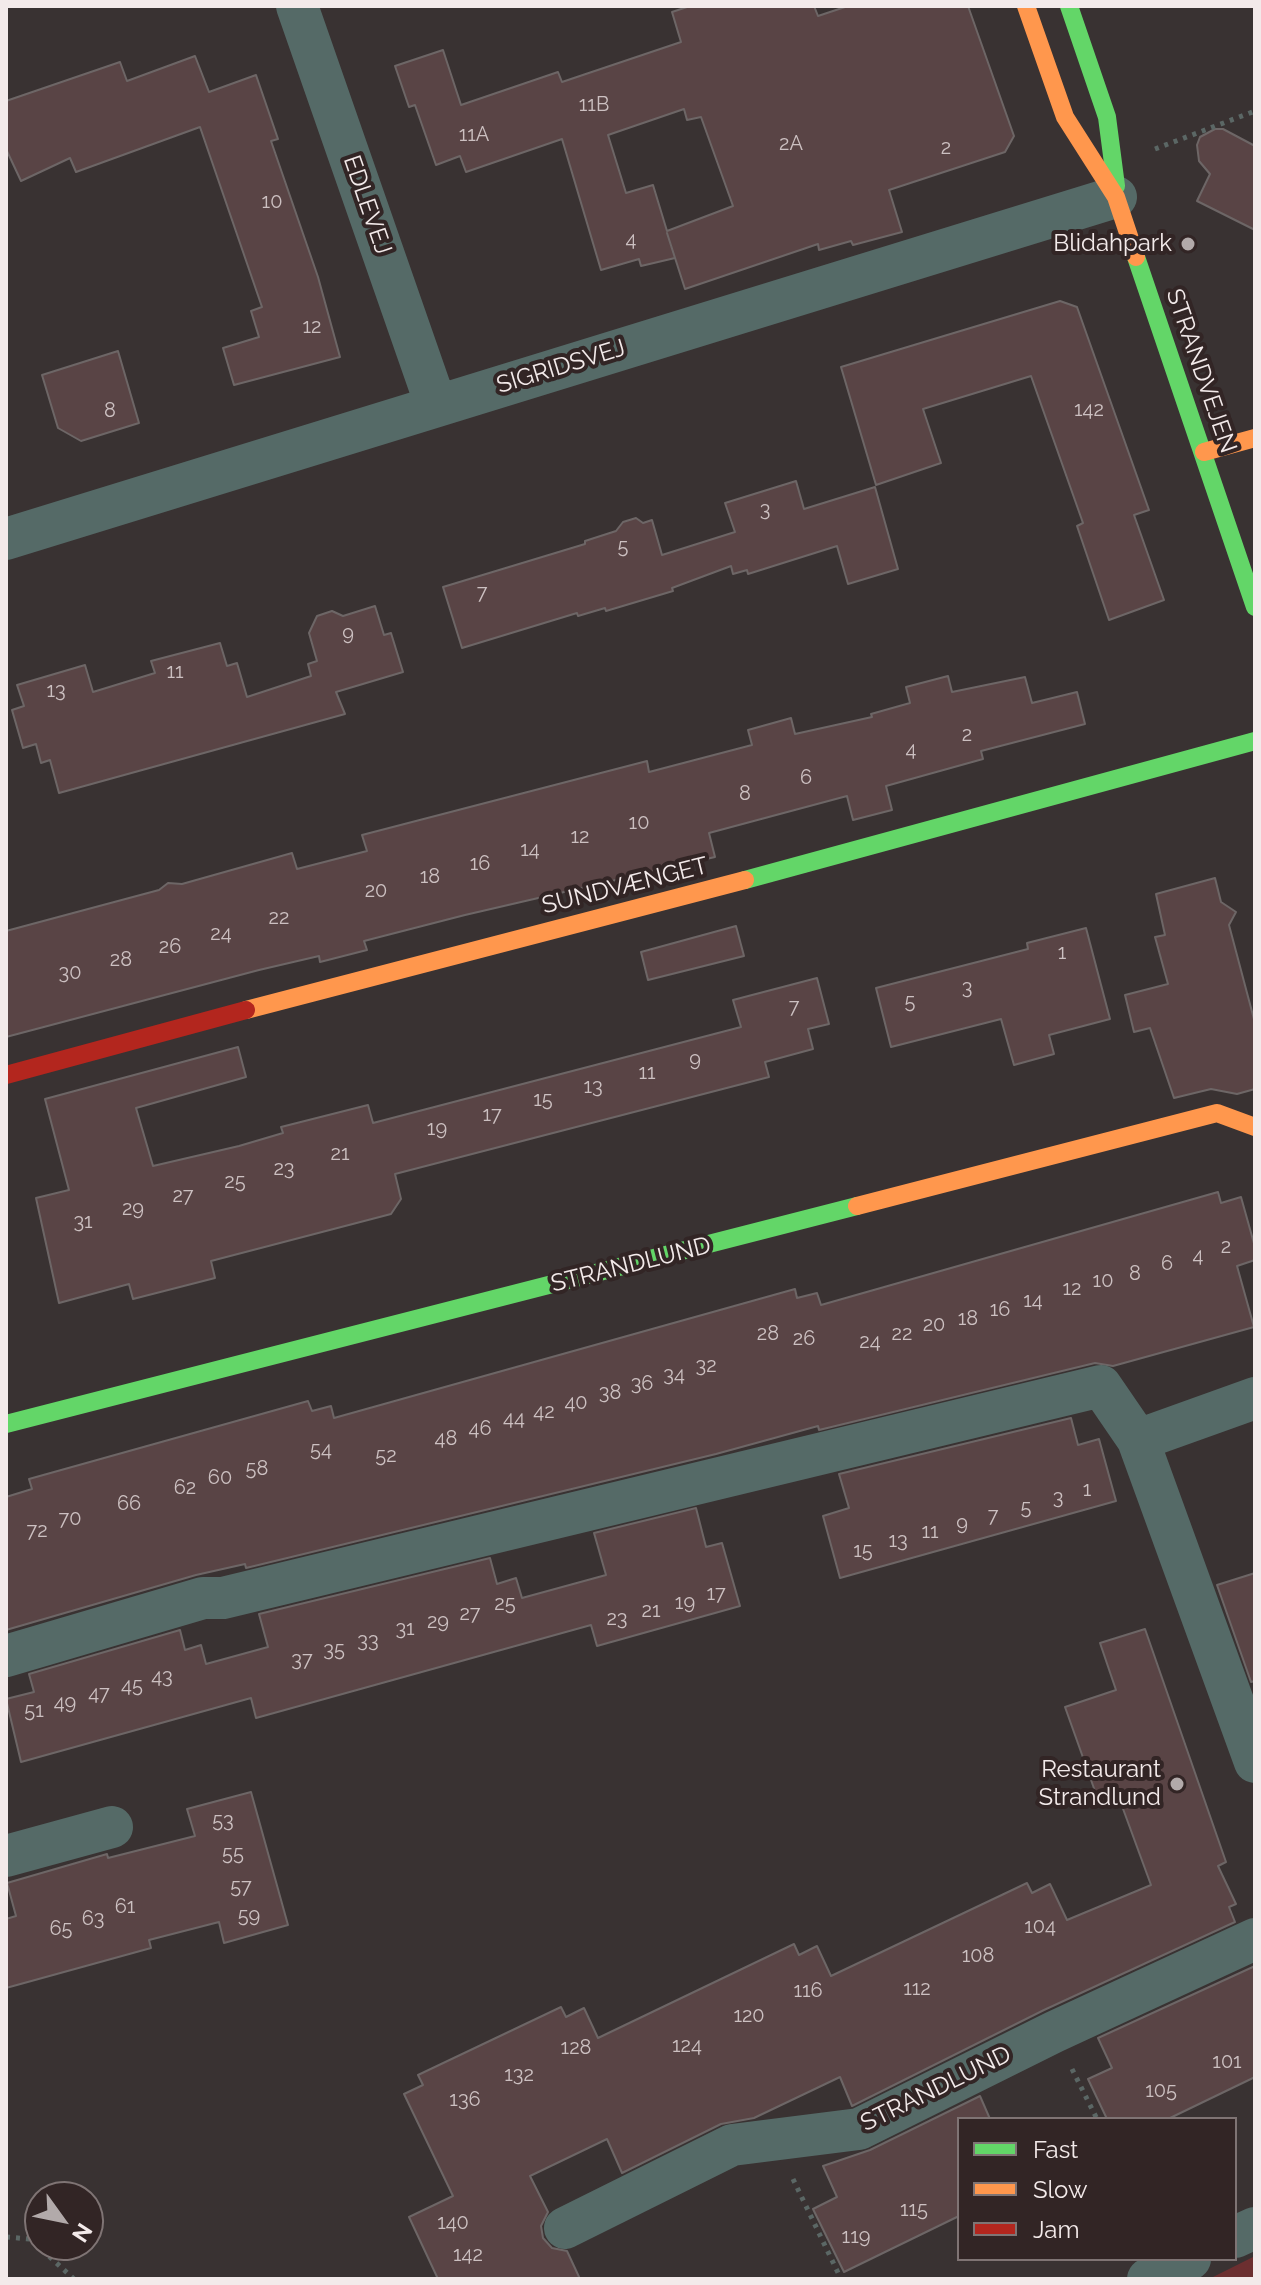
<!DOCTYPE html>
<meta charset="utf-8">
<style>
body{margin:0}
#map{position:relative;width:1261px;height:2285px;overflow:hidden;background:#393232;font-family:Raleway,sans-serif}
canvas{display:block}
.frame{position:absolute;inset:0;border:8px solid #f3eaea;pointer-events:none}
.legend{position:absolute;left:957px;top:2117px;width:280px;height:144px;box-sizing:border-box;background:#322525;border:2px solid #7f7474;margin:0;padding:10px 14px;list-style:none;font-size:24px;color:#f3eaea}
.legend li{display:flex;align-items:center;gap:16px;height:40px}
.legend b{width:40px;border:2px solid #7f7474}
.north{position:absolute;left:24px;top:2181px;width:80px;height:80px;box-sizing:border-box;background:#322525;border:2px solid #7f7474;border-radius:50%;rotate:123deg;font-size:22px;font-weight:700;line-height:32px;text-align:center;color:#f3eaea}
.north::after{content:'';display:block;margin:auto;width:28px;height:36px;background:#b2aaaa;clip-path:polygon(50% 0,100% 100%,50% 72%,0 100%)}
</style>
<div id="map">
<canvas width="1261" height="2285"></canvas>
<div class="frame"></div>
<ul class="legend">
<li><b style="height:10px;background:#63d668"></b>Fast</li>
<li><b style="height:10px;background:#ff974d"></b>Slow</li>
<li><b style="height:10px;background:#b3261e"></b>Jam</li>
</ul>
<div class="north">N</div>
</div>
<script>
const c = document.querySelector('canvas').getContext('2d');
c.lineJoin = 'round';
function fill(path, color) { c.fillStyle = color; c.fill(path, 'evenodd'); }
function stroke(path, color, width, dash) { c.strokeStyle = color; c.lineWidth = width; c.lineCap = dash ? 'butt' : 'round'; c.setLineDash(dash || []); c.stroke(path); }
function write(font, color, halo, rows, align = 'center') {
  c.font = font + ' Raleway,sans-serif'; c.lineWidth = 8; c.setLineDash([]); c.textBaseline = 'middle'; c.strokeStyle = halo; c.fillStyle = color; for (const [text, x, y, turn = 0] of rows) {
    c.save(); c.translate(x, y); c.rotate((+turn || 0) * Math.PI / 180); c.textAlign = isNaN(turn) ? turn : align; if (halo) c.strokeText(text, 0, 0); c.fillText(text, 0, 0); c.restore();
  }
}
fill(new Path2D(`
 M1255 2256V2279H1209Z`), '#6c2f30');
const building = new Path2D(`
 M690 6H814L818 16 848 6H968L1014 136 1005 152 889 190 902 232 853 245 851 241 819 250 818 244 685 289 667 233 675 258 641 266 639 259 601 270 562 139 466 172 460 156 436 165 415 105 409 107 395 66 443 50 461 105 558 72 562 82 681 42 672 12ZM684 109 687 120 701 117 733 206 667 231 653 185 626 193 608 135Z
 M195 56 209 92 256 75 278 139 271 141 318 277 340 357 234 385 223 348 259 337 251 311 262 307 200 127 76 172 70 158 21 181 6 149V101L120 62 127 81Z
 M1215 129H1223L1255 146V230L1197 201 1210 174 1199 161 1197 145 1200 137Z
 M1060 301 1077 307 1149 510 1134 515 1164 600 1109 620 1077 526 1083 523 1031 376 923 409 941 463 876 485 841 367Z
 M118 351 139 423 81 441 58 428 42 375Z
 M796 481 804 509 875 487 898 569 848 584 837 546 748 574 747 570 733 574 731 566 672 588 673 591 606 611 605 608 578 616 577 613 462 648 443 587 585 544V541L616 531 623 522 636 518 643 523 652 520 662 555 735 532 725 503Z
 M375 606 384 635 391 633 403 672 336 692 345 714 59 793 50 760 41 763 36 744 23 748 12 710 24 706 17 685 85 665 93 692 155 673 151 661 220 643 227 666 237 663 247 697 311 676 308 664 317 661 309 633 317 616 332 611 343 616Z
 M948 676 952 692 1025 677 1032 703 1077 692 1085 724 981 751 983 759 886 786 892 810 853 820 847 796 709 833 715 857 465 915 364 941 367 950 320 962 319 956 259 970 6 1037V931L159 890 168 883 182 884 292 853 297 869 367 851 362 835 647 761 649 772 752 745 748 730 791 718 795 734 872 717 871 714 910 703 906 687Z
 M1215 878 1221 902 1236 912 1229 925 1255 1023V1089L1237 1094 1211 1089 1174 1098 1150 1028 1134 1032 1125 995 1168 984 1155 937 1165 935 1156 894Z
 M736 926 744 956 648 980 641 952Z
 M1086 928 1110 1019 1049 1035 1054 1054 1014 1065 1001 1019 891 1047 876 988 1028 949 1027 943Z
 M817 978 829 1024 808 1029 813 1049 765 1062 769 1077 395 1174 401 1199 391 1214 211 1261 215 1278 133 1299 129 1284 59 1303 36 1198 69 1190 45 1099 238 1047 246 1077 136 1108 153 1166 239 1146 283 1133 281 1127 368 1105 373 1123 741 1027 733 1000Z
 M1218 1192 1221 1203 1241 1197 1255 1247V1260L1237 1266 1254 1327 1113 1366 1095 1363 819 1430 818 1426 716 1454 246 1568 245 1564 196 1575 6 1630V1497L32 1489 29 1479 308 1401 312 1411 331 1406 334 1418 795 1289 797 1298 817 1293 821 1305Z
 M1071 1418 1078 1445 1099 1439 1116 1501 840 1578 823 1516 849 1508 839 1474Z
 M696 1508 706 1547 722 1543 740 1606 597 1646 591 1625 256 1718 251 1698 21 1762 6 1699 34 1692 29 1674 180 1630 185 1650 201 1645 206 1664 268 1647 259 1614 490 1558 497 1584 516 1578 522 1598 606 1575 594 1533Z
 M1255 1573V1681L1251 1682 1217 1585Z
 M1145 1629 1226 1862 1218 1866 1236 1904 1229 1907 1235 1922 1044 2010 852 2106 840 2077 754 2118 721 2124 622 2173 607 2139 530 2176 548 2212 541 2226 543 2238 552 2248 567 2251 580 2279H438L409 2217 453 2196 404 2094 423 2085 418 2075 561 2007 566 2017 584 2008 598 2038 794 1944 799 1955 817 1946 831 1976 1027 1883 1032 1893 1050 1884 1067 1920 1151 1885 1115 1787 1096 1794 1065 1707 1116 1690 1100 1643Z
 M251 1792 288 1925 224 1943 219 1922 149 1940 151 1948 6 1988V1919L16 1916 7 1883 107 1854 108 1858 195 1836 187 1809Z
 M1255 1966V2077L1168 2119H1107L1088 2079 1112 2068 1098 2038Z
 M980 2096 990 2119H959V2216L844 2272 813 2209 837 2197 823 2166 870 2150Z`);
fill(building, '#594445');
stroke(building, '#6d6666', 2);
stroke(new Path2D(`
 M1155 149 1255 111
 M1072 2069 1097 2119
 M793 2179 841 2279
 M6 2237 30 2239 74 2279`), '#5b6765', 5, [4, 6]);
stroke(new Path2D(`
 M297 6 436 405
 M6 539 1116 197
 M1255 1398 1138 1440 1255 1762
 M6 1656 203 1598H223L1101 1386 1138 1440
 M6 1856 112 1827
 M565 2228 732 2145 859 2129 1054 2032 1255 1939
 M1235 2237 1255 2228
 M1148 2279 1190 2259`), '#556a67', 42);
stroke(new Path2D(`
 M1069 6 1107 117 1116 186
 M1136 257 1255 607
 M745 880 1255 741
 M6 1424 857 1206`), '#63d668', 18);
stroke(new Path2D(`
 M1026 6 1065 117 1116 197 1136 257
 M1204 452 1255 438
 M246 1010 745 880
 M857 1206 1217 1113 1255 1127`), '#ff974d', 18);
stroke(new Path2D(`
 M6 1075 246 1010`), '#b3261e', 18);
for (const [x, y, r, color] of [
 [1188,244,8,"#b2aaaa"],
 [1177,1784,8,"#b2aaaa"]
]) { const dot = new Path2D(); dot.arc(x, y, r, 0, 2 * Math.PI); c.fillStyle = color; c.fill(dot); stroke(dot, '#322525', 3); }
write('20px', '#ccc0c1', null, [
 ["11B",594,105],
 ["11A",474,135],
 ["2A",791,144],
 ["2",946,148],
 ["10",272,202],
 ["4",631,240],
 ["12",312,327],
 ["142",1089,410],
 ["8",110,411],
 ["3",765,510],
 ["5",623,547],
 ["7",482,593],
 ["9",348,634],
 ["11",175,672],
 ["13",56,691],
 ["2",967,735],
 ["4",911,750],
 ["6",806,778],
 ["8",745,794],
 ["10",639,823],
 ["12",580,837],
 ["14",530,850],
 ["16",480,864],
 ["18",430,877],
 ["20",376,891],
 ["22",279,918],
 ["24",221,934],
 ["26",170,947],
 ["1",1062,953],
 ["28",121,960],
 ["30",70,973],
 ["3",967,988],
 ["5",910,1002],
 ["7",794,1007],
 ["9",695,1060],
 ["11",647,1073],
 ["13",593,1087],
 ["15",543,1100],
 ["17",492,1115],
 ["19",437,1129],
 ["21",340,1154],
 ["23",284,1169],
 ["25",235,1182],
 ["27",183,1196],
 ["29",133,1209],
 ["31",83,1222],
 ["2",1226,1247],
 ["4",1198,1256],
 ["6",1167,1264],
 ["8",1135,1274],
 ["10",1103,1281],
 ["12",1072,1289],
 ["14",1033,1301],
 ["16",1000,1310],
 ["18",968,1319],
 ["20",934,1325],
 ["28",768,1334],
 ["22",902,1334],
 ["26",804,1339],
 ["24",870,1342],
 ["32",706,1366],
 ["34",674,1375],
 ["36",642,1384],
 ["38",610,1393],
 ["40",576,1403],
 ["42",544,1412],
 ["44",514,1419],
 ["46",480,1429],
 ["48",446,1439],
 ["54",321,1450],
 ["52",386,1456],
 ["58",257,1469],
 ["60",220,1478],
 ["62",185,1488],
 ["1",1087,1490],
 ["3",1058,1498],
 ["66",129,1504],
 ["5",1026,1508],
 ["7",993,1516],
 ["70",70,1519],
 ["9",962,1524],
 ["72",37,1531],
 ["11",930,1532],
 ["13",898,1541],
 ["15",863,1551],
 ["17",716,1594],
 ["19",685,1603],
 ["25",505,1604],
 ["21",651,1611],
 ["27",470,1614],
 ["23",617,1619],
 ["29",438,1622],
 ["31",405,1629],
 ["33",368,1641],
 ["35",334,1650],
 ["37",302,1660],
 ["43",162,1677],
 ["45",132,1686],
 ["47",99,1694],
 ["49",65,1703],
 ["51",34,1711],
 ["53",223,1821],
 ["55",233,1854],
 ["57",241,1887],
 ["61",125,1907],
 ["59",249,1916],
 ["63",93,1919],
 ["104",1040,1927],
 ["65",61,1929],
 ["108",978,1956],
 ["112",917,1989],
 ["116",808,1991],
 ["120",749,2016],
 ["124",687,2046],
 ["128",576,2048],
 ["101",1227,2062],
 ["132",519,2075],
 ["105",1161,2091],
 ["136",465,2100],
 ["115",914,2210],
 ["140",453,2223],
 ["119",856,2237],
 ["142",468,2255]
]);
write('24px', '#f3eaea', '#322525', [
 ["EDLEVEJ",367,205,71],
 ["SIGRIDSVEJ",561,367,-17],
 ["STRANDVEJEN",1201,371,71],
 ["SUNDVÆNGET",625,886,-14],
 ["STRANDLUND",631,1265,-14],
 ["STRANDLUND",936,2089,-26]
]);
write('24px', '#f3eaea', '#322525', [
 ["Blidahpark",1172,244],
 ["Restaurant",1161,1770],
 ["Strandlund",1161,1798]
], 'right');
</script>
